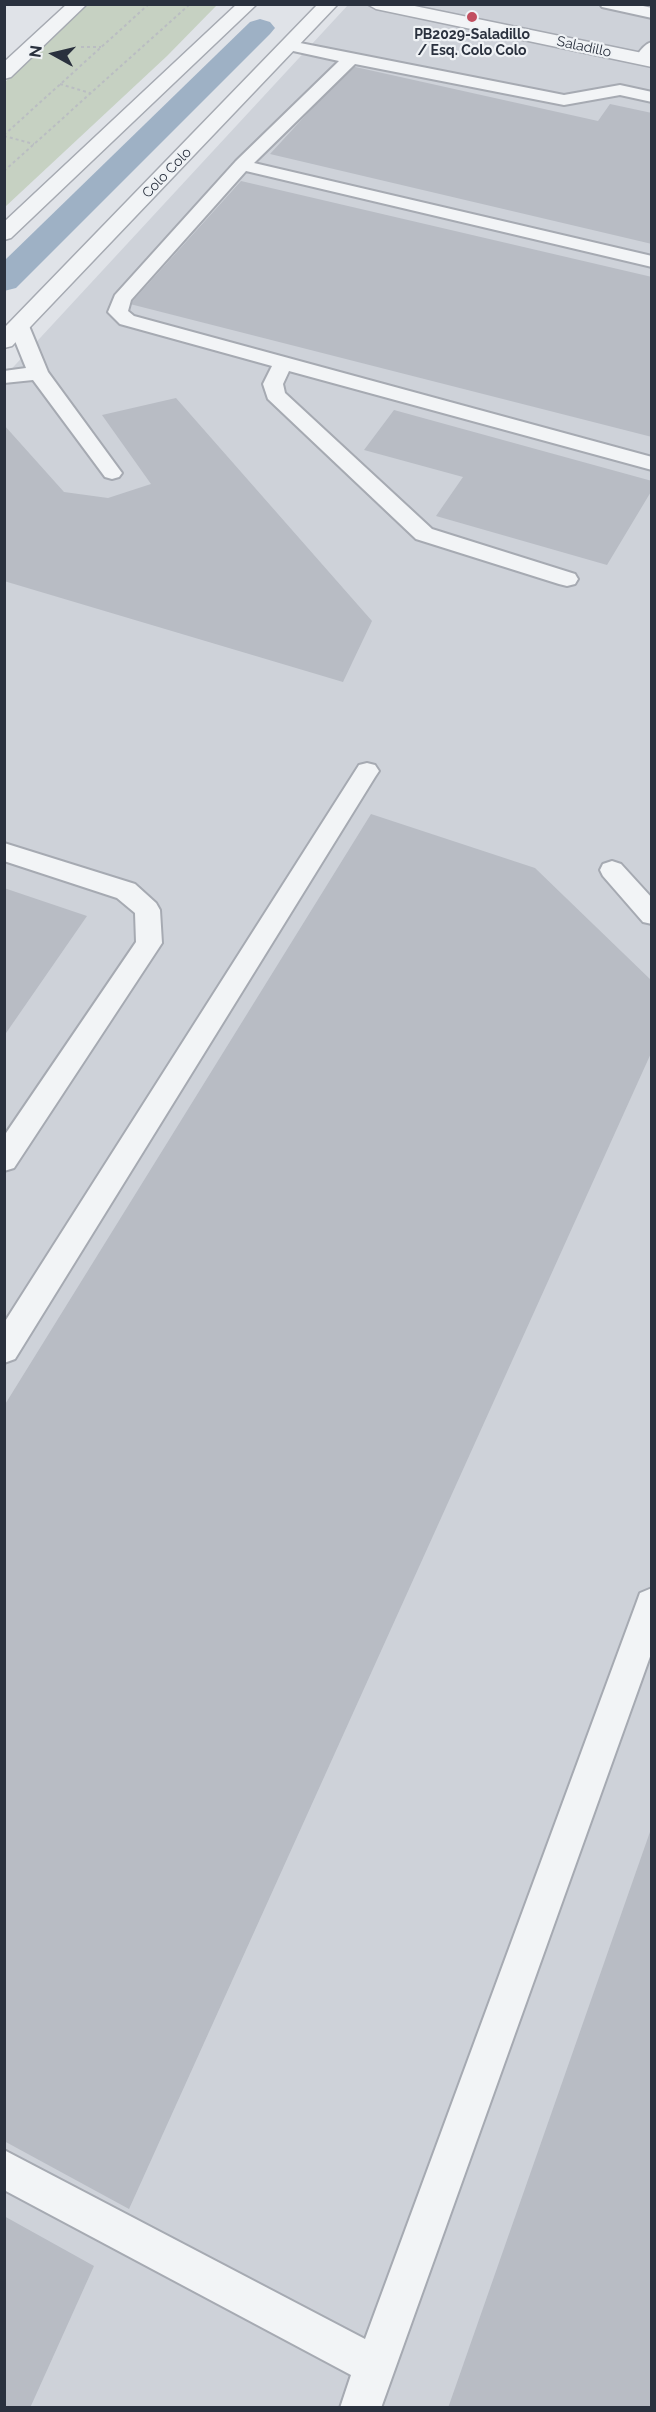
<!DOCTYPE html>
<style>
body{margin:0}
#map{position:relative;width:656px;height:2412px;overflow:hidden;background:#e0e3e8;font-family:Raleway,sans-serif}
canvas{display:block}
.frame{position:absolute;inset:0;border:6px solid #2a313e;pointer-events:none}
.north{position:absolute;left:24px;top:24px;width:60px;height:60px;-webkit-text-stroke:4px #eff2f5;paint-order:stroke;rotate:278deg;font-size:16px;font-weight:700;line-height:24px;text-align:center;color:#2a313e}
.north::after{content:'';display:block;margin:auto;width:21px;height:27px;background:#2a313e;clip-path:polygon(50% 0,100% 100%,50% 72%,0 100%)}
</style>
<div id="map">
<canvas width="656" height="2412"></canvas>
<div class="frame"></div>
<div class="north">N</div>
</div>
<script>
const c = document.querySelector('canvas').getContext('2d');
c.lineJoin = 'round';
function fill(path, color) { c.fillStyle = color; c.fill(path, 'evenodd'); }
function stroke(path, color, width, dash) { c.strokeStyle = color; c.lineWidth = width; c.lineCap = dash ? 'butt' : 'round'; c.setLineDash(dash || []); c.stroke(path); }
function write(font, color, halo, rows, align = 'center') {
  c.font = font + ' Raleway,sans-serif'; c.lineWidth = 4.5; c.setLineDash([]); c.textBaseline = 'middle'; c.strokeStyle = halo; c.fillStyle = color; for (const [text, x, y, turn = 0] of rows) {
    c.save(); c.translate(x, y); c.rotate((+turn || 0) * Math.PI / 180); c.textAlign = isNaN(turn) ? turn : align; if (halo) c.strokeText(text, 0, 0); c.fillText(text, 0, 0); c.restore();
  }
}
fill(new Path2D(`
 M348 5H651V2407H5L4 377Z`), '#ced2d9');
fill(new Path2D(`
 M85 5H217L167 56 5 207V82Z`), '#c6d1c2');
fill(new Path2D(`
 M260 19 270 22 275 28 270 34 16 288 4 291V261L250 22Z`), '#9eb1c5');
fill(new Path2D(`
 M351 66 598 121 610 104 652 113V244L270 154Z
 M241 181 652 277V437L130 304Z
 M176 398 372 621 343 682 4 581V425L64 492 108 498 151 484 102 415Z
 M394 410 652 481V490L607 565 436 516 463 477 364 450Z
 M371 814 535 868 652 981V1051L129 2209 4 2141V1406Z
 M4 888 87 916 4 1036Z
 M651 1829 652 2408H448Z
 M4 2216 94 2266 30 2408H4Z`), '#b8bcc4');
const lane = new Path2D(`
 M600 4H634L652 8V18L602 7Z
 M290 41 564 95 620 85 652 92V102L620 95 564 105 355 64 254 163 652 256V267L246 171 131 300 128 311 134 316 652 457V470L289 371 283 384 285 393 432 529 575 574 578 579 575 584 567 586 559 584 416 539 268 399 263 384 272 366 120 324 108 312 115 295 236 161 339 61 284 49 282 46 284 43Z
 M652 42V59L649 62H637L635 59C639 52 644 44 652 42Z
 M19 320 26 322 29 326 48 372 119 469 122 473 119 477 112 479 105 477 33 380 4 383V371L26 368 9 326 12 322Z
 M367 763 375 765 379 771 375 777 15 1359 4 1363V1323L359 765Z
 M4 843 135 884 156 903 160 910 162 943 14 1168 4 1171V1136L136 942 135 913 117 898 4 861Z
 M612 861 621 864 652 898V924L643 922 603 876 600 870 603 864Z
 M652 1588V1651L381 2408H340L351 2375 4 2190V2150L365 2339 636 1604 640 1593Z`);
const street = new Path2D(`
 M67 4H87L11 77 4 79V62Z
 M237 4H257L11 238 4 240V222Z
 M318 4H338L12 346 4 348V328Z
 M367 4H405L652 55V67L376 9Z`);
stroke(lane, '#a6aab2', 4);
stroke(street, '#a6aab2', 3);
stroke(new Path2D(`
 M81 47H101
 M60 84 90 93
 M4 135 149 4
 M4 136 34 144
 M4 171 190 4`), '#babdc2', 2, [3, 3]);
fill(lane, '#f2f4f6');
fill(street, '#f2f4f6');
for (const [x, y, r, color] of [
 [472,17,6,"#c24f60"]
]) { const dot = new Path2D(); dot.arc(x, y, r, 0, 2 * Math.PI); c.fillStyle = color; c.fill(dot); stroke(dot, '#eff2f5', 2); }
write('bold 14px', '#2a313e', '#eff2f5', [
 ["PB2029-Saladillo",472,35],
 ["/ Esq. Colo Colo",472,51]
]);
write('14px', '#2a313e', '#eff2f5', [
 ["Saladillo",584,47,12],
 ["Colo Colo",167,173,-46]
]);
</script>
